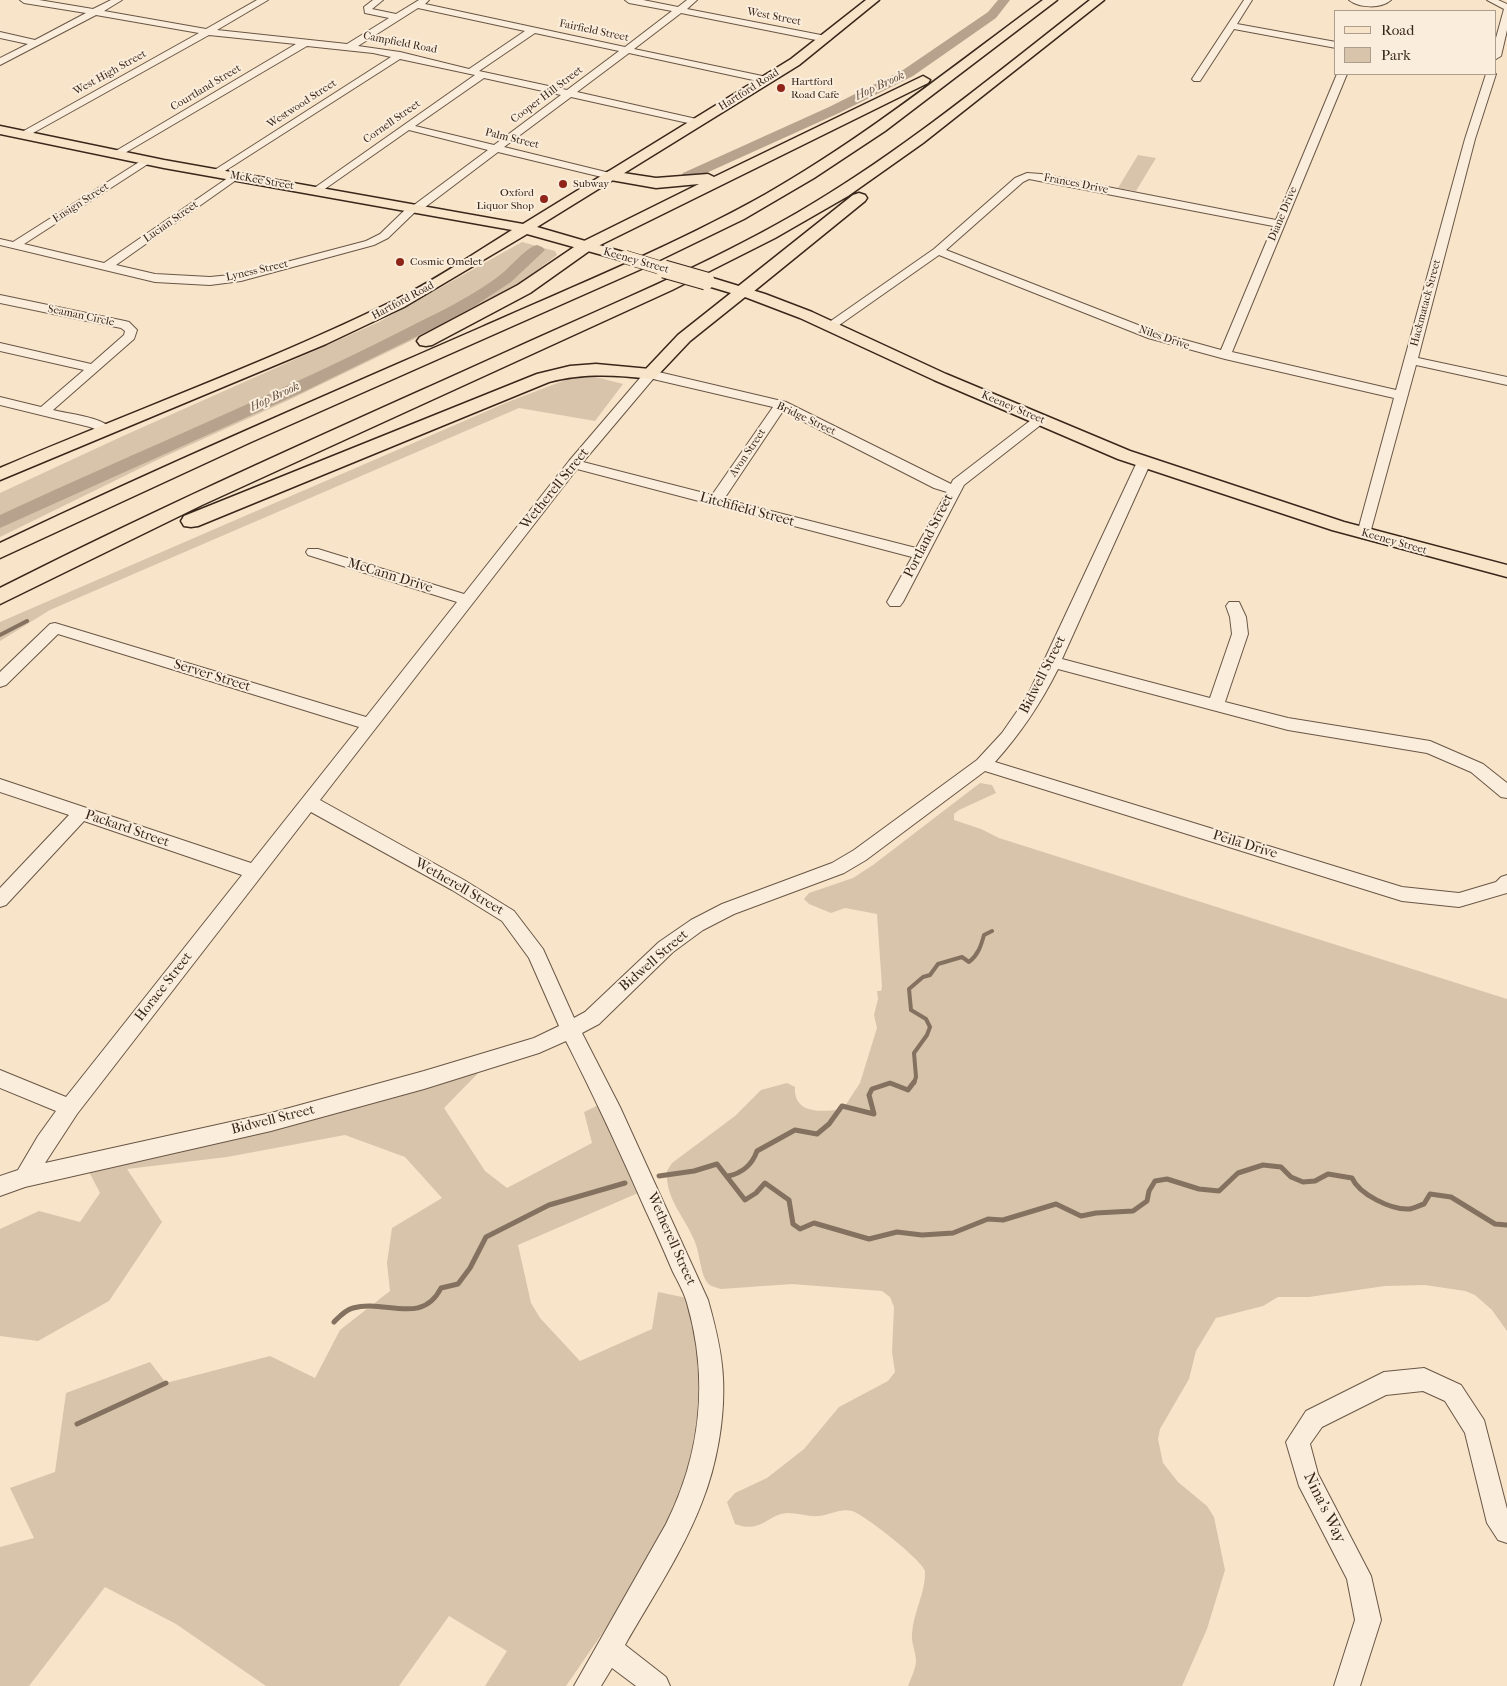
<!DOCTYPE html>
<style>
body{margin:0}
#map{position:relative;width:1507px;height:1686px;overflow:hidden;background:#f8e4c8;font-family:"IM FELL French Canon",serif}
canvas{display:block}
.legend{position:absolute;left:1334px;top:10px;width:162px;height:65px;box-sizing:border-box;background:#faeddb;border:1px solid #ad9d8e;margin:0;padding:6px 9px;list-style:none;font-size:15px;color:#39261b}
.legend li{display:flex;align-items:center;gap:10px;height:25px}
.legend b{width:25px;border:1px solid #ad9d8e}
</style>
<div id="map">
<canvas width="1507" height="1686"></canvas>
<ul class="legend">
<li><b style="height:6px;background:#f8e4c8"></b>Road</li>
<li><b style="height:14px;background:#d8c4ab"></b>Park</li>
</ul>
</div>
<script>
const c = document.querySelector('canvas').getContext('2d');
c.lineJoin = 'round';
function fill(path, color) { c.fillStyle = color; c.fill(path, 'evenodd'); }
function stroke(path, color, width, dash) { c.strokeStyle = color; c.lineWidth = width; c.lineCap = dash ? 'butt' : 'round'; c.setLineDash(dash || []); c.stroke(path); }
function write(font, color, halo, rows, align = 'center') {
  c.font = font + ' "IM FELL French Canon",serif'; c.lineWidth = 4; c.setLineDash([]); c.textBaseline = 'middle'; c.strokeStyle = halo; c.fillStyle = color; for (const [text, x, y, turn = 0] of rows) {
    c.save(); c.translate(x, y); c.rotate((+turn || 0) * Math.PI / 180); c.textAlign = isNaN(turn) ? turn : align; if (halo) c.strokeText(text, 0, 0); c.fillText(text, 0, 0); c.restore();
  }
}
fill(new Path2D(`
 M1138 155 1156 158 1136 191 1118 188Z
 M522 242 555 251 557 255 519 284 421 336 291 399 157 460 0 537V493L123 436 379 322Z
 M573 377 600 378 623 384 595 421 519 408 50 610 0 641V622L508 402Z
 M980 783 992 785 996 793 959 810 954 814V820L981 829 999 838 1507 999V1331L1492 1310 1475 1295 1465 1291 1425 1285 1385 1286 1309 1297H1278L1263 1306 1216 1318 1196 1351 1189 1379 1160 1429 1158 1439 1163 1463 1178 1482 1207 1506 1214 1517 1225 1570 1207 1629 1182 1686H908C911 1678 916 1668 916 1661 916 1652 911 1643 912 1634 913 1613 926 1592 925 1571 924 1562 864 1514 852 1511 841 1508 830 1515 819 1516 809 1517 798 1513 788 1513 767 1514 762 1534 735 1524L727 1502 735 1493 767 1478 804 1449 839 1407 888 1381 895 1372 892 1352 894 1307 890 1297 882 1291 792 1284 721 1289C714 1287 708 1286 705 1279 701 1272 699 1252 695 1242 685 1217 665 1199 667 1171L672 1163 735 1116 761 1090 787 1083 795 1087C793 1115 824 1112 843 1109L860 1083 877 1028 874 1015 878 999 877 991H881L882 987 877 914 845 908 831 913 809 904 804 899 809 893 853 878 873 865Z
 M492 1059 444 1108 485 1171 507 1188 592 1143 584 1112 607 1101 615 1143 638 1193 518 1245 531 1303 540 1318 580 1361 652 1329 658 1292 697 1300 710 1413 683 1516 566 1686H485L507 1651 449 1616 399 1686H266L176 1624 105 1587 29 1686H0V1547L34 1538 10 1488 55 1472 66 1393 150 1362 166 1383 270 1356 315 1378 340 1330 390 1291 387 1263 392 1228 442 1198 405 1157 345 1135 227 1157 127 1169 162 1222 109 1301 38 1341 0 1336V1229L39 1211 80 1222 100 1193 85 1164Z`), '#d8c4ab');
stroke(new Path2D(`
 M25 622 27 621`), '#85715f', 3);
stroke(new Path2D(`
 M0 635 27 621
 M914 1083 916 1077 914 1053 927 1035 930 1027 926 1019 911 1010 909 989 923 977 930 975 938 964 962 957 969 962C978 955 981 946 984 935L992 931`), '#85715f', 4);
stroke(new Path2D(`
 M659 1176 694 1171 717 1164 745 1200 756 1193 765 1183 789 1200 793 1224 800 1229 814 1223 869 1239 897 1232 922 1235 953 1233 988 1219 1003 1220 1056 1204 1081 1216 1096 1213 1133 1211 1147 1201 1149 1191 1155 1181 1167 1179 1199 1189 1219 1191 1238 1173 1263 1165 1281 1167 1291 1177 1303 1182 1315 1181 1328 1174 1352 1178C1359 1194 1391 1210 1409 1209 1413 1209 1420 1205 1424 1204L1430 1194 1451 1197 1495 1224 1507 1225
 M728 1176C743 1173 752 1165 757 1151L795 1130 817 1134 829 1124 842 1106 874 1114 869 1095 872 1089 890 1083 908 1090 914 1082
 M334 1322C339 1317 345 1310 353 1308 385 1299 422 1326 441 1288L458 1284 470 1268 486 1237 549 1205 625 1183
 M77 1424 166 1383`), '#85715f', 5);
fill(new Path2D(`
 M998 0H1010L996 18 913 76 839 113 693 179H683L681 176 683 173 829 107 903 70 988 12Z
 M537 245 542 247 545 250 511 282 476 305 438 326 303 392 0 528V515C142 449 288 390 427 318 452 306 477 292 499 276 510 268 525 248 537 245Z`), '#b7a38d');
const minor = new Path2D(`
 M20 0H39L93 9 111 0H122L104 11 206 29 257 0H268L217 30 347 44 389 18 365 13 364 7 373 0H383L372 9 396 14 419 0H429L425 4 625 47 672 11 629 3 625 0H643L678 7 687 0H697L687 9 826 36 831 39 826 42 681 13 634 49 767 77 770 78V82L767 83 629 53 577 92 701 120V124L697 125 571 97 504 147 614 174 615 176 614 178 610 179 498 152 420 211 415 212 388 238 374 245 241 281 210 285 155 282 0 245V239L13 242 147 157 151 158 152 160 151 162 24 244 104 263 235 173 239 174 240 176 239 178 116 265 155 274 210 277 241 274 366 241 380 234 409 206 414 205 488 150 409 130 319 193 315 194 310 191 475 75 400 59 217 176 212 173 213 171 391 57 373 53 307 46 118 157 113 154 114 152 296 44 209 35 24 138 20 137 19 135 20 133 199 33 96 15 0 65V58L28 44 0 38V32L35 40 86 13 24 3ZM418 8 525 31 469 69 400 52 358 46ZM535 33 619 51 567 90 479 71ZM484 78 561 95 494 145 415 126Z
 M1244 0H1252L1237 24 1336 42V48L1234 29 1200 81H1194L1192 79Z
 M1349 0H1391C1381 9 1359 8 1349 0Z
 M1487 0H1498L1507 4V30L1501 56 1496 59V38L1504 9Z
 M1337 74H1347L1232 352 1396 390 1465 139 1486 74H1496L1475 139 1418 358 1507 377V385L1416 365 1369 537H1359L1357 534 1394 398 1225 359 1148 338 939 255 835 328 831 329 825 325 934 249 1015 178 1027 173 1041 174 1276 220ZM1029 179 1273 226 1221 350 1156 332 946 250 1023 182Z
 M0 295 125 321 129 322 137 330 134 339 53 410C68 414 102 417 112 429L110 432 105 433 90 427 0 405V397L41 407 84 370 0 351V343L91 364 124 335 125 331 121 328 0 303Z
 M650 370 786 402 951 484 953 480 1035 417H1045L1047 420 964 485 903 602 900 606H890L887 602 912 557 577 469 320 800 464 880 514 911 543 949 574 1018 585 1012 659 942 691 920 722 904 832 863 854 850 977 760 1002 733 1027 697 1137 462 1144 458 1151 462 1062 659 1210 698 1232 634 1230 617 1226 606 1229 602H1239L1246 617 1248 634 1225 702 1288 718 1430 741 1483 764 1507 783V798L1501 797 1471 772 1427 753 1288 730 1058 669C1041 703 1021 733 995 762L1402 887 1459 893 1496 882 1501 877 1507 875V893L1459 907 1402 901 985 771 866 860 844 873 734 914 703 930 673 952 599 1024 582 1033 620 1107 708 1300C715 1325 722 1352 723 1378 725 1418 717 1464 702 1502 683 1552 651 1599 625 1645L666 1677 670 1686H636L612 1668 601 1686H574L666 1524C701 1454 709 1379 687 1303 684 1292 678 1282 673 1272 664 1251 655 1230 645 1209 620 1152 594 1096 566 1041L539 1053 424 1089 271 1131 25 1187 0 1196V1176L18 1170 38 1136 56 1111 0 1088V1070L66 1097 242 875 84 821 6 905 0 907V888L69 815 0 792V779L251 863 359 727 58 634 6 685 0 687V672L50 624 55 623 366 717 457 602 308 555 306 552 308 549H318L464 594 569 461 646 371ZM653 379 773 407 712 495 583 462ZM783 411 934 488 947 492 916 548 724 499ZM311 812 452 890 502 921 529 958 559 1026 534 1038 424 1071 271 1113 45 1163 77 1114Z
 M1424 1368 1461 1385 1484 1420 1507 1509V1543L1498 1540 1487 1523 1465 1433 1445 1401 1423 1391 1386 1395 1322 1427 1310 1444 1318 1474 1371 1576 1381 1620 1360 1686H1334L1355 1620 1347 1579 1299 1486 1286 1442 1306 1411 1384 1372Z`);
const major = new Path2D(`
 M866 0H879L799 65 537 227 630 254 632 257 630 260H620L527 234 404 307 326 344 0 480V468C130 412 264 364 391 302 433 282 473 254 512 230L164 168 0 134V126L164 160 523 224 791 59Z
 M706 276 765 294 812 312 946 374 1130 451 1344 522 1507 565V577L1332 530 1118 459 934 380 800 318 745 297 690 341 656 377H644L642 374 644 371 678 335 731 293 701 284 698 281 701 278Z`);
const highway = new Path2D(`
 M1043 0H1057L885 131 814 178 744 219 639 270 251 442 0 558V543C159 467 320 398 482 327 577 285 675 245 766 194 864 138 952 67 1043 0Z
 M1090 0H1104L923 143 848 196 775 238 672 290 202 505 0 604V588C169 502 343 426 515 348 610 305 707 265 797 213 902 152 995 74 1090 0Z
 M923 76 930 80 928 83 592 249 530 293 432 345 426 346 420 345 417 341 420 337 518 285 580 243 699 184 656 188 605 179 602 176 605 173 610 171 656 178 708 174 714 177Z
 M859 193 865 195 867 198 865 201 748 296H736L734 292 736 288 853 195Z
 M596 364 650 369 656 370 659 374 656 378 650 379C616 375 583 373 549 382L198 526 191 527 184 526 181 521 184 516 537 374 570 366Z`);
stroke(minor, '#695646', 2);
stroke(major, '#39261b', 3);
stroke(highway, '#39261b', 3);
fill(minor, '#faeddb');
fill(major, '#f8e4c8');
fill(highway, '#f8e4c8');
const majorBridgeFar1 = new Path2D(`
 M625 257 668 270`);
const majorBridge = new Path2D(`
 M664 269 706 281`);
stroke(majorBridgeFar1, '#39261b', 14, []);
stroke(majorBridge, '#39261b', 19, []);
stroke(majorBridgeFar1, '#f8e4c8', 13);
stroke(majorBridge, '#f8e4c8', 17);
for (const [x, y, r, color] of [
 [781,88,5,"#8f2418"],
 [563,184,5,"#8f2418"],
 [544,199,5,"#8f2418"],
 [400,262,5,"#8f2418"]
]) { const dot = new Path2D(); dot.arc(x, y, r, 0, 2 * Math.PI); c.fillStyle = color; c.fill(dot); stroke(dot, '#faeddb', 2); }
write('11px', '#39261b', '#faeddb', [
 ["West Street",774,17,11],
 ["Fairfield Street",594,31,12],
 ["Campfield Road",400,43,11],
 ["West High Street",110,73,-29],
 ["Courtland Street",206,88,-31],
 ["Hartford Road",749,90,-32],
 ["Cooper Hill Street",547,95,-37],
 ["Westwood Street",302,104,-33],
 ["Cornell Street",392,122,-35],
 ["Palm Street",512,139,14],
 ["McKee Street",262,181,10],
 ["Frances Drive",1076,184,11],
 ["Ensign Street",81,203,-33],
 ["Diane Drive",1283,214,-67],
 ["Lucian Street",171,222,-35],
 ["Keeney Street",636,261,16],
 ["Lyness Street",257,271,-13],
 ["Hartford Road",403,301,-28],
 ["Hackmatack Street",1426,303,-75],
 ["Seaman Circle",81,316,12],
 ["Niles Drive",1164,338,19],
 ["Keeney Street",1013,408,23],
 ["Bridge Street",806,419,25],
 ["Avon Street",748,453,-56],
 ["Keeney Street",1394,542,16]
]);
write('11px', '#39261b', '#faeddb', [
 ["Hartford",791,82],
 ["Road Cafe",791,95],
 ["Subway",573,184],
 ["Oxford",534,193,"right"],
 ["Liquor Shop",534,206,"right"],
 ["Cosmic Omelet",410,262]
], 'left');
write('italic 12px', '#5f4c3d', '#faeddb', [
 ["Hop Brook",880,86,-25],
 ["Hop Brook",275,397,-25]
]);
write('14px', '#39261b', '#faeddb', [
 ["Wetherell Street",555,489,-51],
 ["Litchfield Street",747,510,15],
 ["Portland Street",929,536,-63],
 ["McCann Drive",390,576,17],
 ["Bidwell Street",1043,675,-63],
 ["Server Street",212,676,17],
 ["Packard Street",127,829,19],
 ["Peila Drive",1245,845,17],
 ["Wetherell Street",459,887,30],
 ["Bidwell Street",654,961,-41],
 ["Horace Street",164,987,-52],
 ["Bidwell Street",273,1120,-14],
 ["Wetherell Street",671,1239,66]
]);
write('16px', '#39261b', '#faeddb', [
 ["Nina's Way",1324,1508,64]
]);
</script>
